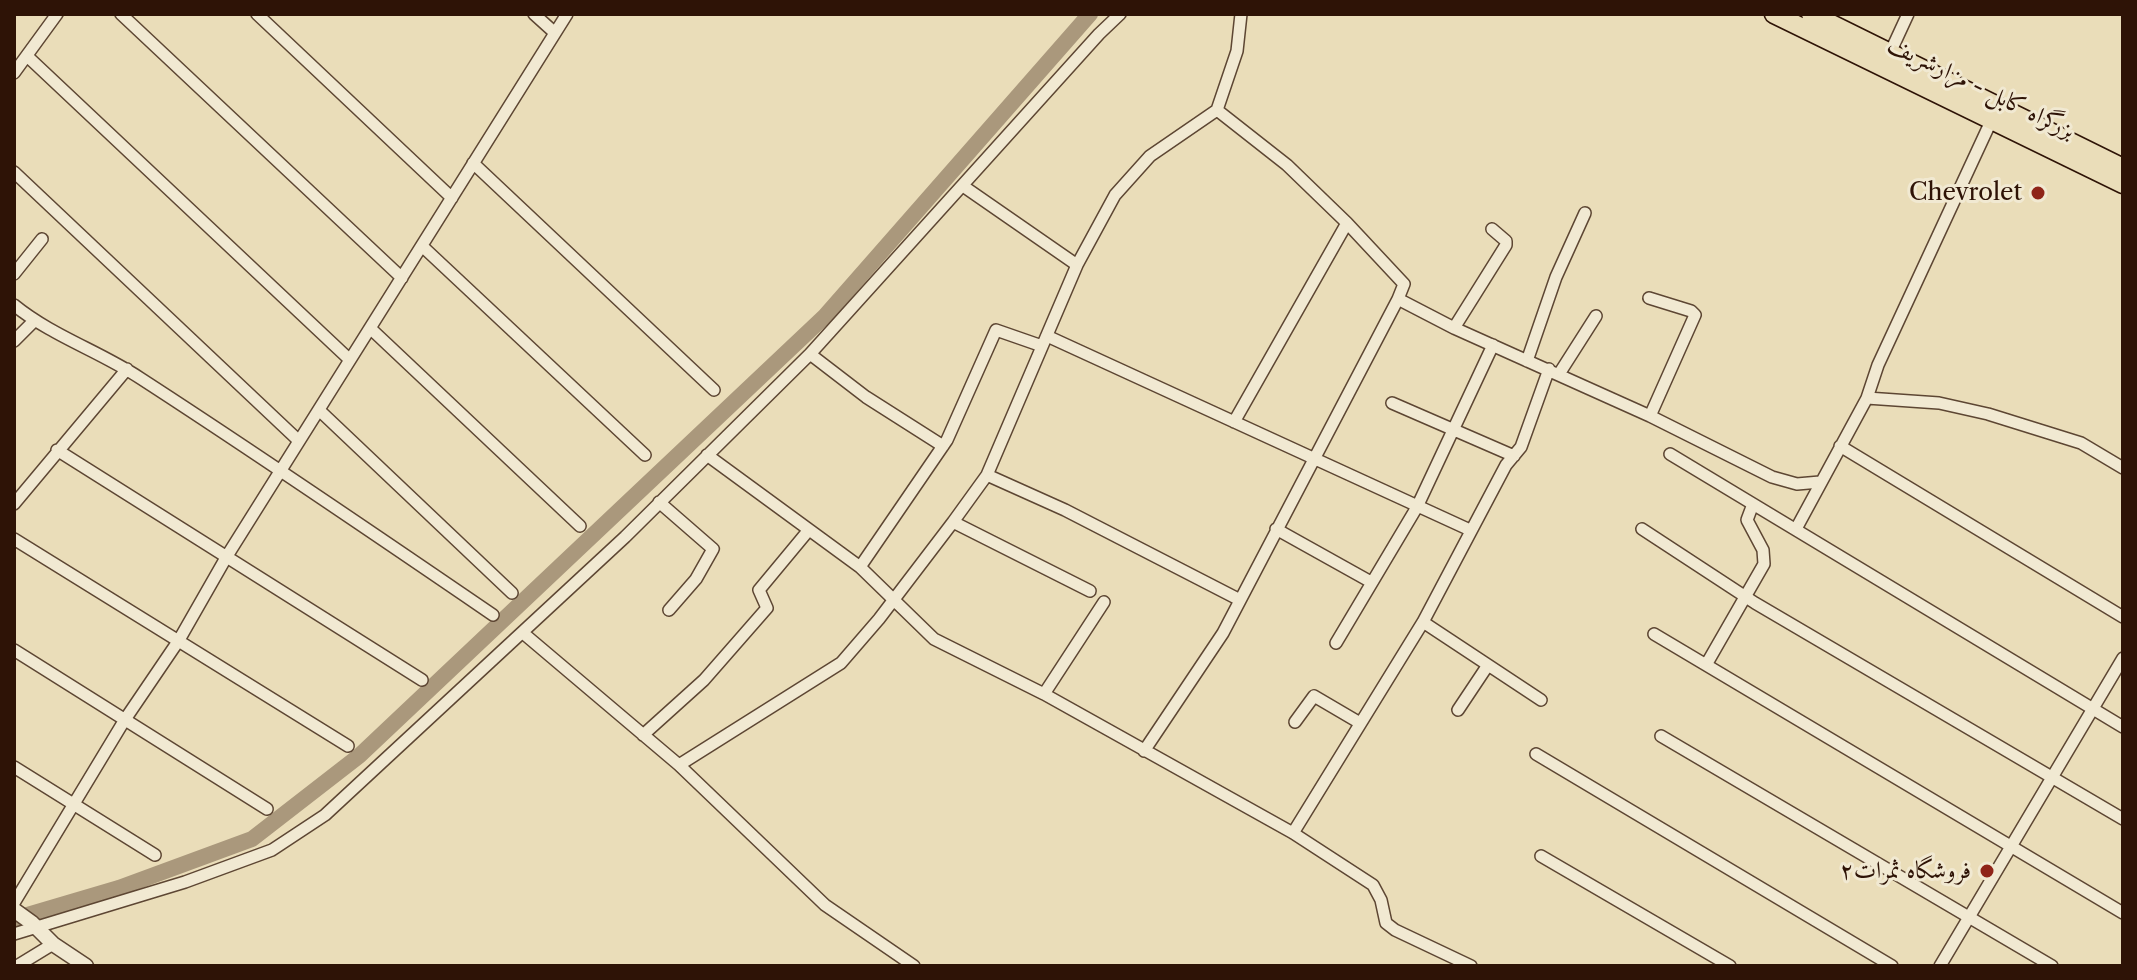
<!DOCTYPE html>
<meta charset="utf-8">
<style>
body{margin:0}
#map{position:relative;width:2137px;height:980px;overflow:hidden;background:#eaddb9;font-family:"Libre Caslon Text",serif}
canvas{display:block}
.frame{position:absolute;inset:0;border:16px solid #2e1306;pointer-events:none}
</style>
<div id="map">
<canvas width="2137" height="980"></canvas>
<div class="frame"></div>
</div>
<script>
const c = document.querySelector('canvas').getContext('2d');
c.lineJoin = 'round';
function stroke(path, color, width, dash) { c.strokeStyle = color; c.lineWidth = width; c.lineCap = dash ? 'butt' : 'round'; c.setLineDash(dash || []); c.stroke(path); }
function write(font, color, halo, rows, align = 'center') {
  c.font = font + ' "Libre Caslon Text",Amiri,serif'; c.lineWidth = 6; c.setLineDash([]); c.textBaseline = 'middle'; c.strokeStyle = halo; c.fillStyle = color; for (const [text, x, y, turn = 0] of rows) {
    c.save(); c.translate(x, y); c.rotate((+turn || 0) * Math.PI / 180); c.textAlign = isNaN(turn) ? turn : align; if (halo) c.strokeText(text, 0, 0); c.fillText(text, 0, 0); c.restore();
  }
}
stroke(new Path2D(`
 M14 919 119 888 252 839 359 756 825 316 1090 14`), '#aa987c', 16);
const minor = new Path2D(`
 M121 14 402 278
 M257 14 452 198
 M534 14 555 33
 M1890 53 1908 14
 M27 56 350 360
 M14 73 57 14
 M473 163 714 390
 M14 172 299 441
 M963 186 1077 265
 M422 246 645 455
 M14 274 42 239
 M1649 298 1691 311 1695 315 1650 416
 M1398 299 1454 328 1650 416 1772 477 1797 484 1820 482
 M14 305C52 336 99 351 140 378 259 455 376 535 493 615
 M370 328 580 526
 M1454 328 1506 245V241L1492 229
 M1047 336 1470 530
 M14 341 34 321
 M810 354 866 397 943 446
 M1527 361 1556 277 1585 213
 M1559 374 1596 316
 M1867 398 1939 403 1988 414 2081 443 2123 468
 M1392 403 1514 456
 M319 410 512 593
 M1234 422 1347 223
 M1840 446 2123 617
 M57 450 422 680
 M1670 454 2123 727
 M707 455 860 567 934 639 1044 694 1293 833 1373 885 1381 900 1386 923 1395 930 1471 966
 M987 475 1065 510 1240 600
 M659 502 713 549 696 579 669 610
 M14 504 127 369
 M953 522 1090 591
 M1276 529 1371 582
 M1642 529 1755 603 2123 819
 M1796 529 1867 398 1878 365 1993 117
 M14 539 348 746
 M860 567 947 440 996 330 1042 346
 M1423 622 1541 700
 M523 633 679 765 841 663 879 619 953 522 987 475 1077 265 1115 195 1150 156 1217 110 1237 51 1241 14
 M1654 634 2123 913
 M1336 643 1417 507 1493 345
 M14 650 267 809
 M1706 665 1764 564 1763 550 1747 520 1753 504
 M1044 694 1104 602
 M1458 710 1488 665
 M1295 722 1314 696 1360 723
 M643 735 704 680 767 608 759 590 808 531
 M1661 736 2052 966
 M1144 751 1223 633 1398 299 1404 284 1347 223 1287 165 1217 110
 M1536 754 1892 966
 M679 765 825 905 914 966
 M14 767 155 855
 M1293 833 1423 622 1506 465 1521 447 1549 369
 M1541 856 1730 966
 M14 903 124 721 179 640 227 556 567 14
 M14 934 185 882 272 850 325 815 625 537 810 354 1099 34 1120 14
 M17 966 53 944
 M1940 966 2123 658`);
const tertiary = new Path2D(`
 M14 910 32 923 53 944 86 966`);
const trunk = new Path2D(`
 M1774 14 2123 184
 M1811 14 2123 168`);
stroke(minor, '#5d4633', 14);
stroke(tertiary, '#5d4633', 17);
stroke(trunk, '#2e1306', 21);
stroke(minor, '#f1e9d2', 11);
stroke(tertiary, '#f1e9d2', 14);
stroke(trunk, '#eaddb9', 18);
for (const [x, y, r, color] of [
 [2038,193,8,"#8f2418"],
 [1987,871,8,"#8f2418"]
]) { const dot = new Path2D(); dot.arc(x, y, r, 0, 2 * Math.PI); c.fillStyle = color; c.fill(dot); stroke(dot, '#f1e9d2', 3); }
write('24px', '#2e1306', '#f1e9d2', [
 ["بزرگراه کابل - مزارشریف",1981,88,26]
]);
write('24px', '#2e1306', '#f1e9d2', [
 ["Chevrolet",2022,193],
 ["فروشگاه ثمرات٢",1971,871]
], 'right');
</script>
